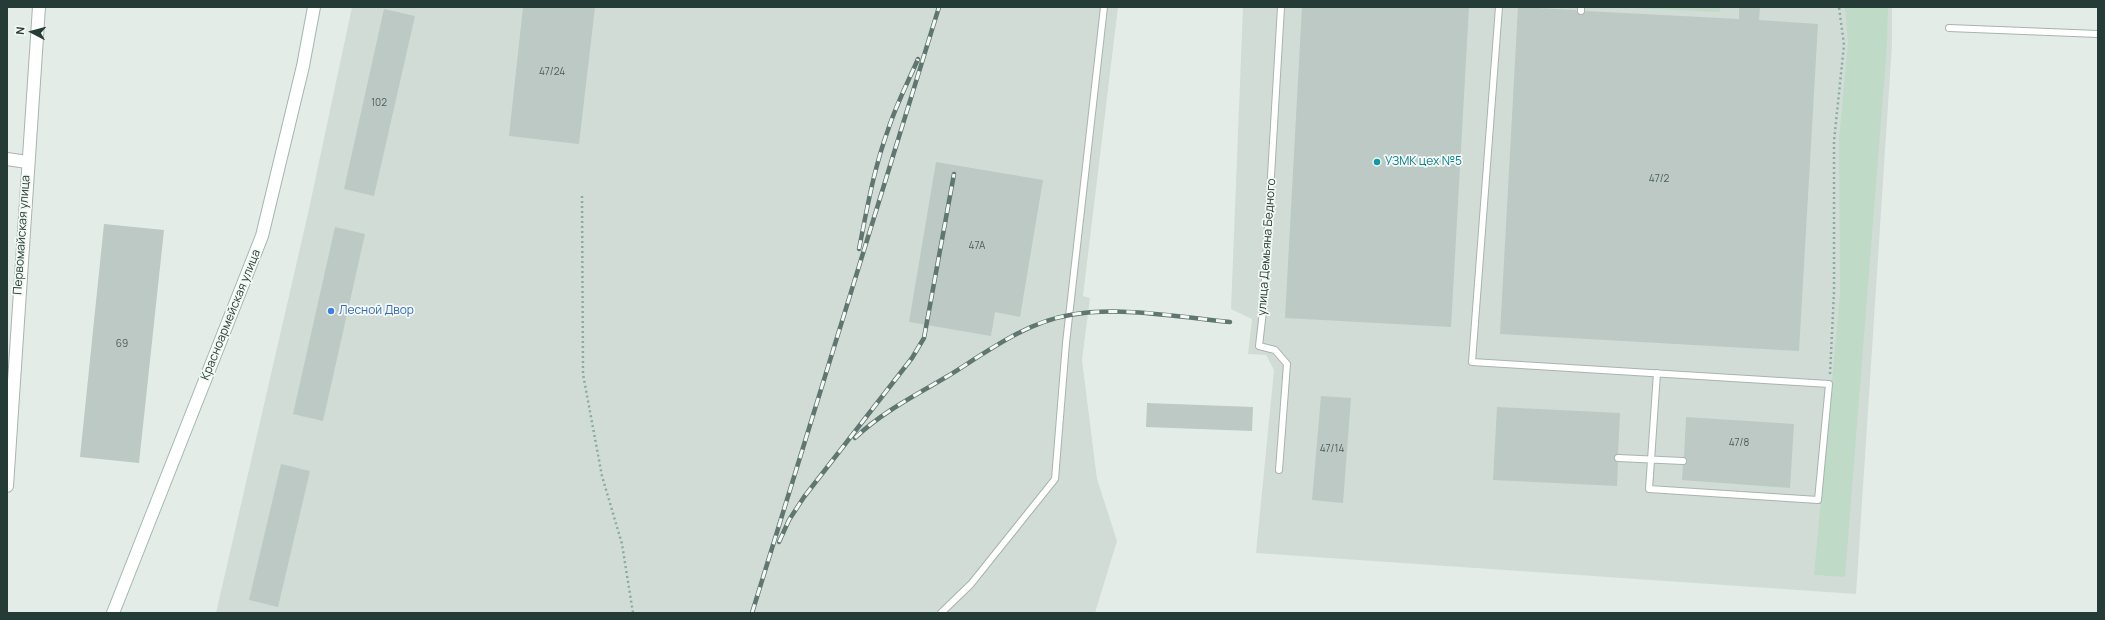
<!DOCTYPE html>
<meta charset="utf-8">
<style>
body{margin:0}
#map{position:relative;width:2105px;height:620px;overflow:hidden;background:#e4ece8;font-family:Manrope,sans-serif}
canvas{display:block}
.frame{position:absolute;inset:0;border:8px solid #253c36;pointer-events:none}
.north{position:absolute;left:12px;top:12px;width:40px;height:40px;-webkit-text-stroke:3px #f4f9f6;paint-order:stroke;rotate:276deg;font-size:11px;font-weight:700;line-height:16px;text-align:center;color:#253c36}
.north::after{content:'';display:block;margin:auto;width:14px;height:18px;background:#253c36;clip-path:polygon(50% 0,100% 100%,50% 72%,0 100%)}
</style>
<div id="map">
<canvas width="2105" height="620"></canvas>
<div class="frame"></div>
<div class="north">N</div>
</div>
<script>
const c = document.querySelector('canvas').getContext('2d');
c.lineJoin = 'round';
function fill(path, color) { c.fillStyle = color; c.fill(path, 'evenodd'); }
function stroke(path, color, width, dash) { c.strokeStyle = color; c.lineWidth = width; c.lineCap = dash ? 'butt' : 'round'; c.setLineDash(dash || []); c.stroke(path); }
function write(font, color, halo, rows, align = 'center') {
  c.font = font + ' Manrope,sans-serif'; c.lineWidth = 3.5; c.setLineDash([]); c.textBaseline = 'middle'; c.strokeStyle = halo; c.fillStyle = color; for (const [text, x, y, turn = 0] of rows) {
    c.save(); c.translate(x, y); c.rotate((+turn || 0) * Math.PI / 180); c.textAlign = isNaN(turn) ? turn : align; if (halo) c.strokeText(text, 0, 0); c.fillText(text, 0, 0); c.restore();
  }
}
fill(new Path2D(`
 M352 7H1118L1083 296 1090 298 1082 360 1097 479 1117 541 1095 613H216L309 209Z
 M1243 7H1892V44L1856 594 1256 553 1274 370 1266 355 1248 354 1252 319 1231 309Z`), '#d2dcd7');
fill(new Path2D(`
 M1611 7H1720V12Z
 M1845 7H1888L1887 45 1845 577 1814 575 1840 294 1839 139 1848 43Z`), '#bfdbc7');
fill(new Path2D(`
 M523 7H595L579 144 509 136Z
 M1302 7H1469L1451 327 1285 318Z
 M1518 7 1576 10 1581 15 1586 11 1739 19V7H1760L1759 20 1818 24 1799 351 1500 334Z
 M384 9 415 16 374 196 344 189Z
 M936 162 1043 180 1020 317 995 312 991 336 909 322Z
 M104 224 164 230 139 463 80 457Z
 M335 227 365 234 323 421 293 414Z
 M1321 396 1351 398 1343 503 1312 500Z
 M1147 403 1253 407 1252 431 1146 427Z
 M1497 407 1620 413 1618 454 1614 457 1618 462 1617 486 1493 480Z
 M1686 417 1794 424 1790 488 1682 480 1683 465 1687 462 1684 457Z
 M281 464 310 471 278 607 249 600Z`), '#bcc9c4');
const lane = new Path2D(`
 M1499 7 1472 362 1829 384 1818 500 1649 489 1657 373
 M1581 11V7
 M1949 28 2098 34
 M1618 458 1683 461
 M1279 470 1287 364 1275 350 1259 346 1263 311 1281 7
 M941 613 971 584 1055 479 1066 343 1104 7`);
const street = new Path2D(`
 M7 159 27 162
 M7 486 39 7`);
const secondary = new Path2D(`
 M113 613 262 236 303 66 314 7`);
stroke(lane, '#a7b4af', 8);
stroke(street, '#a7b4af', 14);
stroke(secondary, '#a3b6b0', 14);
stroke(new Path2D(`
 M582 196 583 374 602 476 622 544 633 613
 M1830 374 1834 292V141L1844 45 1839 7`), '#87aca1', 2.5, [2, 3]);
stroke(lane, '#fff', 6);
stroke(street, '#fff', 12);
stroke(secondary, '#fff', 12);
const rail = new Path2D(`
 M859 249C867 209 874 168 888 130 896 105 908 82 918 59
 M855 438C882 412 916 395 948 376 985 353 1026 322 1070 315 1119 306 1180 317 1230 322
 M779 542 789 520 804 497 912 358 924 338 954 174
 M752 613 939 7`);
stroke(rail, '#607771', 4.5);
stroke(rail, '#f4f9f6', 3, [9]);
for (const [x, y, r, color] of [
 [1377,162,4,"#0f9aa8"],
 [331,311,4,"#3f7fe0"]
]) { const dot = new Path2D(); dot.arc(x, y, r, 0, 2 * Math.PI); c.fillStyle = color; c.fill(dot); stroke(dot, '#f4f9f6', 1.5); }
write('10px', '#4b5f5a', null, [
 ["47/24",552,72],
 ["102",379,103],
 ["47/2",1659,179],
 ["47А",977,246],
 ["69",122,344],
 ["47/8",1739,443],
 ["47/14",1332,449]
]);
write('12px', '#0d838f', '#f4f9f6', [
 ["УЗМК цех №5",1385,162]
], 'left');
write('12px', '#253c36', '#f4f9f6', [
 ["Первомайская улица",22,235,-86],
 ["улица Демьяна Бедного",1267,247,-86],
 ["Красноармейская улица",231,315,-68]
]);
write('12px', '#366cbe', '#f4f9f6', [
 ["Лесной Двор",339,311]
], 'left');
</script>
